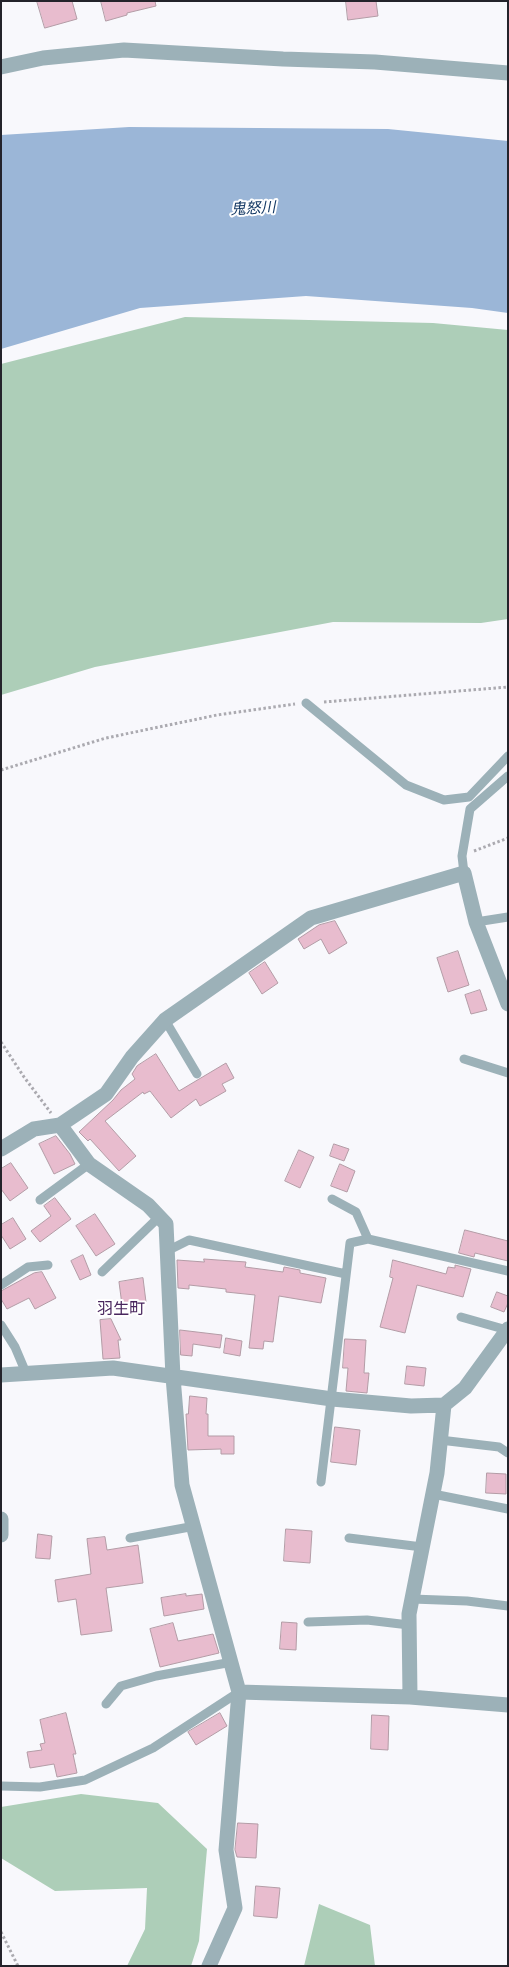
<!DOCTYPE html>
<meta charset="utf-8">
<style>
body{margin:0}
#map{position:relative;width:509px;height:1967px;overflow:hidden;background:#f8f8fc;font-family:"Fira Sans Condensed",sans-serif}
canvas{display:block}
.frame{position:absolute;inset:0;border:2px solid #24232b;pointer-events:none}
</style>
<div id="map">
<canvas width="509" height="1967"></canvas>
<div class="frame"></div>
</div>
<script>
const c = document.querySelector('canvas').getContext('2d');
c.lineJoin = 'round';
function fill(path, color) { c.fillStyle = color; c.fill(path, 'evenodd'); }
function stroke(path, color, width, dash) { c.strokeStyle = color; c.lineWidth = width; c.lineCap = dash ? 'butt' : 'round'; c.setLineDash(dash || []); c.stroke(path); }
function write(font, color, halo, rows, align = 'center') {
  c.font = font + ' "Fira Sans Condensed","Noto Sans JP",sans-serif'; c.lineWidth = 4; c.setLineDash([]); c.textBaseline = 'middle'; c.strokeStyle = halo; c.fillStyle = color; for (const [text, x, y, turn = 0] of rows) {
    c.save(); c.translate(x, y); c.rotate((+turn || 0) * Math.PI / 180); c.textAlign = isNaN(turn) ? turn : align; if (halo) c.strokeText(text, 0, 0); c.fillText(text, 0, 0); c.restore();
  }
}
fill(new Path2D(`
 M185 317 433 323 508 330V619L481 623 333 622 95 667 1 695V364Z
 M81 1794 158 1803 207 1849 199 1941 191 1966H127L145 1929 147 1888 55 1891 1 1858V1807Z
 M319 1904 370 1925 375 1966H304Z`), '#adceb8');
fill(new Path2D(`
 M129 127 388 129 508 141V313L472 308 306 296 140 308 1 349V135Z`), '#9bb6d7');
const building = new Path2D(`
 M37 1H72L77 19 45 28Z
 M101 1H155L156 6 127 13V15L106 21Z
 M346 1H376L378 16 348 20Z
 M335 921 347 943 329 954 321 939 304 949 298 939 319 925Z
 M458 951 469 985 448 992 437 958Z
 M265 962 278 983 262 994 249 973Z
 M480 990 487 1010 471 1014 465 995Z
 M156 1054 179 1091 226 1063 234 1078 222 1084 226 1091 200 1106 196 1099 171 1118 150 1091 144 1094 143 1092 105 1121 136 1156 119 1171 90 1139 88 1141 79 1132 113 1100 121 1090 135 1079 132 1074 137 1066Z
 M56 1136 70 1154 75 1164 54 1174 39 1144Z
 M334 1144 349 1149 344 1161 330 1156Z
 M299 1150 314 1157 300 1188 285 1181Z
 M11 1163 28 1188 10 1201 1 1189V1169Z
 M340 1164 355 1171 347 1192 331 1186Z
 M55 1198 71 1219 40 1242 31 1231 51 1216 44 1206Z
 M95 1214 115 1244 96 1256 76 1226Z
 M13 1218 26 1239 10 1249 1 1235V1225Z
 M465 1230 508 1241V1261L475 1253 474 1257 459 1253Z
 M83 1255 91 1275 80 1280 71 1261Z
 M204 1259 246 1262 245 1267 283 1272 284 1267 300 1270V1273L326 1278 321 1303 279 1296 273 1342 264 1341 263 1349 249 1348 255 1295 226 1292V1289L189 1285V1289L178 1288 177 1260 204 1262Z
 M393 1260 446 1274 448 1267 455 1268V1265L471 1269 463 1297 417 1285 405 1333 380 1327 393 1278 390 1277Z
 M42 1272 56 1298 35 1309 29 1298 7 1309 1 1299V1291L34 1273Z
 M143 1278 146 1302 122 1305 119 1282Z
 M497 1292 508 1296V1303L504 1312 491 1307Z
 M111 1319 121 1340H118L120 1358 103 1359 100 1320Z
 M180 1330 222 1335 220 1348 193 1344 192 1356 181 1355Z
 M226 1338 242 1341 240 1356 224 1353Z
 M345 1339 366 1340 364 1373H369L367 1393 346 1391 348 1368H343Z
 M407 1366 426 1368 424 1386 405 1384Z
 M190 1396 207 1398 206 1414H208V1436H234V1454H221V1449L188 1450 186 1414H188Z
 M335 1427 360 1430 356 1465 331 1462Z
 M487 1473 506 1474V1494L486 1493Z
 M286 1529 312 1531 310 1563 284 1561Z
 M38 1534 52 1536 50 1559 36 1558Z
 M105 1537 107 1550 138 1545 143 1583 106 1588 112 1631 81 1635 76 1599 58 1602 55 1580 91 1574 87 1539Z
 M186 1594V1596L202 1594 204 1609 164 1616 161 1598Z
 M282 1622 297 1623 296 1650 280 1649Z
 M173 1623 178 1641 213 1634 219 1653 160 1667 150 1629Z
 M66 1713 76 1754H73L77 1773 57 1777 54 1764 30 1768 27 1752 42 1750 40 1744 45 1743 40 1720Z
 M220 1713 227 1726 196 1745 188 1732Z
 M372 1715 389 1716 388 1750 371 1749Z
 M238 1823 258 1824 256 1858 237 1857 235 1850Z
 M256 1886 280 1888 277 1918 254 1916Z`);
fill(building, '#e8bcce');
stroke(building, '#b39ca6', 1);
stroke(new Path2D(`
 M324 702 508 687
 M1 770 106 738 217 715 295 704
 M474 851 508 838
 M1 1042 24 1077 51 1113
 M1 1932 18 1966`), '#abaab0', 3, [2.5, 2.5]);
stroke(new Path2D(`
 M306 703 406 785 444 800 469 797 508 756
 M464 873 462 856 470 809 508 776
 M476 922 508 917
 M165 1020 197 1074
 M464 1059 508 1073
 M332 1199 356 1212 368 1239
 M40 1200 89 1164
 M167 1251 189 1240 346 1274
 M102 1272 159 1217
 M1 1285 28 1267 48 1265
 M461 1317 507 1330
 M1 1325 15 1347 26 1373
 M440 1440 499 1447 508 1453
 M321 1482 350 1243 368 1239 508 1271
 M433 1494 508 1509
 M130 1538 195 1526
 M349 1538 422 1547
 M412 1599 467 1601 508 1606
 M308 1622 367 1620 409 1625
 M106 1704 121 1686 156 1676 232 1662
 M1 1786 40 1787 85 1780 153 1748 239 1692`), '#9cb1b8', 9);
stroke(new Path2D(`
 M1 67 43 58 124 50 283 59 375 62 508 73
 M60 1125 89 1164 148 1205 166 1224 173 1377 182 1485 239 1692 226 1850 235 1908 209 1966
 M1 1149 34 1129 60 1125 106 1094 132 1057 165 1020 311 918 464 873 476 922 508 1004
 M1 1375 113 1368 332 1399 411 1406 444 1405 465 1388 508 1329
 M1 1519V1535
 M239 1692 410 1697 508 1705
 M410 1697 409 1614 437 1473 444 1405`), '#9cb1b8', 15);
write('italic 15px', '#153a65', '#fff', [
 ["鬼怒川",253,209,-3]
]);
write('16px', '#49265e', '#fff', [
 ["羽生町",121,1310]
]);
</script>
